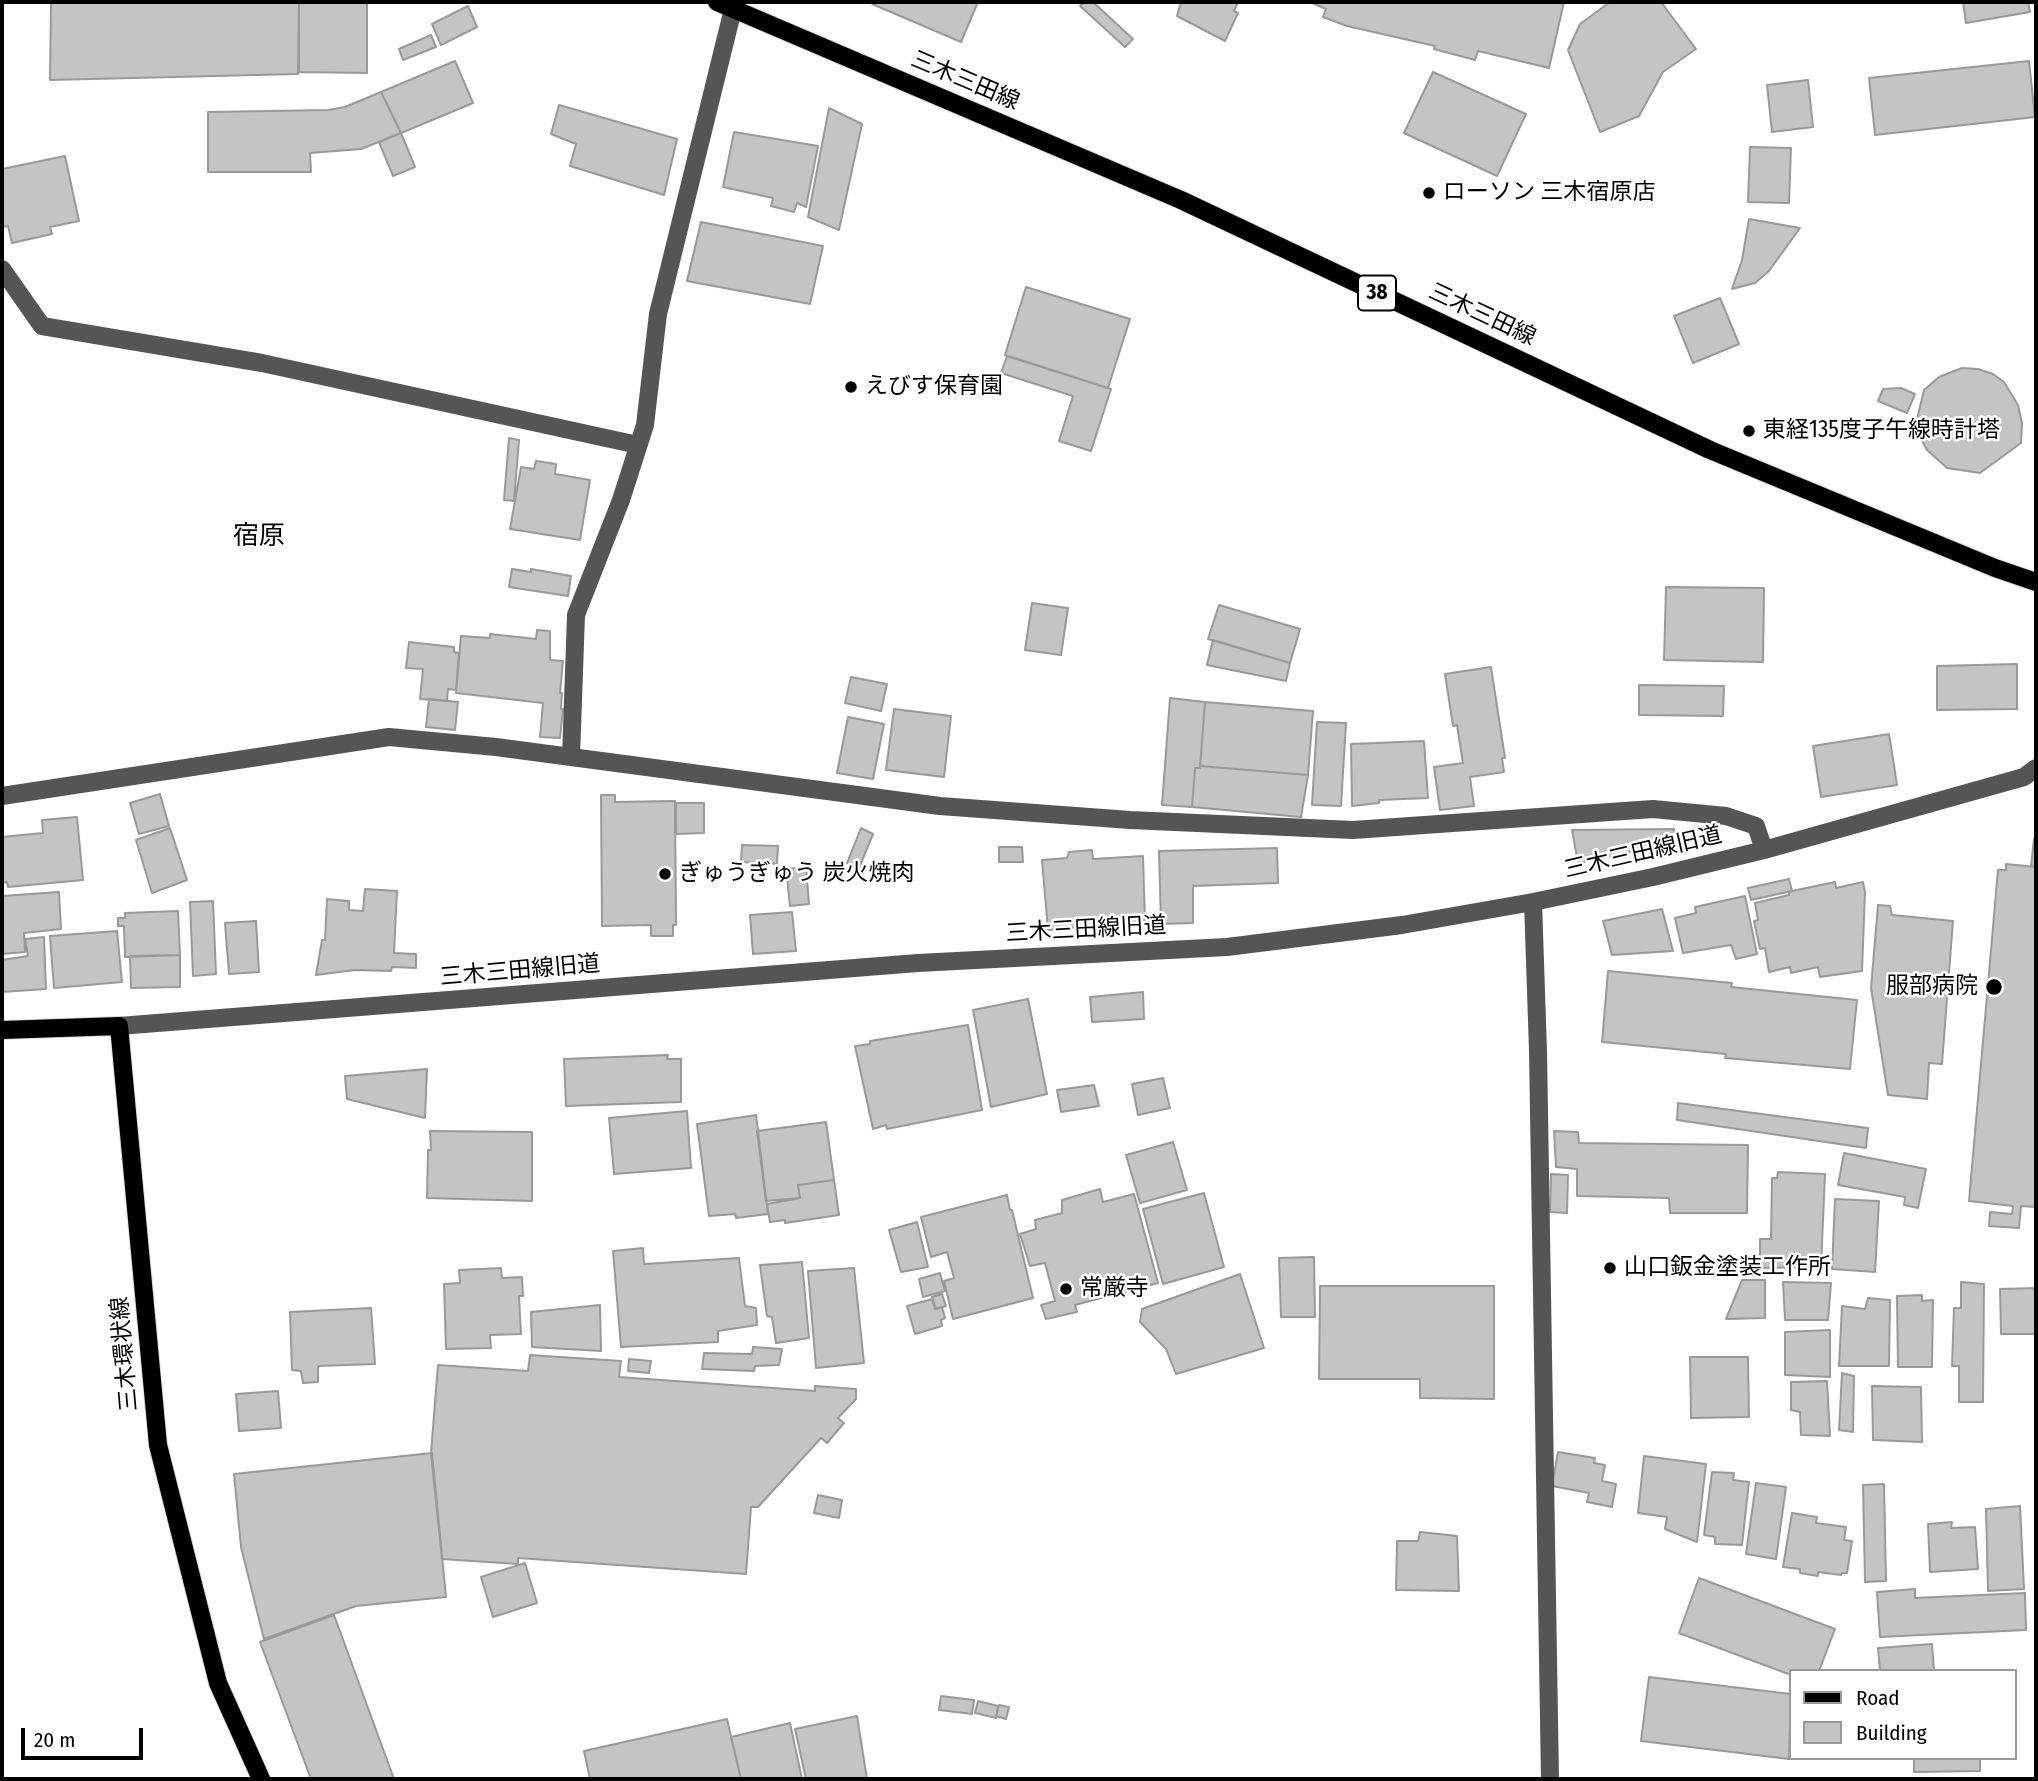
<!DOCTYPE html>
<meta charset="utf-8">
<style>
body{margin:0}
#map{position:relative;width:2038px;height:1781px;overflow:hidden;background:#fff;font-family:"Fira Sans Condensed",sans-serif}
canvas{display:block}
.frame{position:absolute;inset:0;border:4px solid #000;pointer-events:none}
.legend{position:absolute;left:1789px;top:1669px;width:228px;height:91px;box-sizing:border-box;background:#fff;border:2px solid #999;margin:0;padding:9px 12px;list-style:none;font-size:21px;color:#000}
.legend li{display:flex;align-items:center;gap:14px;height:35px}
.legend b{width:35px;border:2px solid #999}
.scale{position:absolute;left:21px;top:1728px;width:122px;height:32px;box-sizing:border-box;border:4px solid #000;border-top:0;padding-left:9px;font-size:21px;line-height:24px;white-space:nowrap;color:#000;-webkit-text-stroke:5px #fff;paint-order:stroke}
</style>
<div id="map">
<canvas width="2038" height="1781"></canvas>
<div class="frame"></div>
<ul class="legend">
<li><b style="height:9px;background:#000"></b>Road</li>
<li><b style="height:19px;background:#c4c4c4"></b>Building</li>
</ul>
<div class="scale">20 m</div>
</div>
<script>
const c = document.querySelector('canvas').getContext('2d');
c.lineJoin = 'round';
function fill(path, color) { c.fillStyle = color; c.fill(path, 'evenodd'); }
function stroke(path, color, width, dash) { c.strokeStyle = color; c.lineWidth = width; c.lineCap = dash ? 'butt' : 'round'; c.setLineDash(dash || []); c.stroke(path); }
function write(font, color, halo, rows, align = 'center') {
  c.font = font + ' "Fira Sans Condensed","Noto Sans JP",sans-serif'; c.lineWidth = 5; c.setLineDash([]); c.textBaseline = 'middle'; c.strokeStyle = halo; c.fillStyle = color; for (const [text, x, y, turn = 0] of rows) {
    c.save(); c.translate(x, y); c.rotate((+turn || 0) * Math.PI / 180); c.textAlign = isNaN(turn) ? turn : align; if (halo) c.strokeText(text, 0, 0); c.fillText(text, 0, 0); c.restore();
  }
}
const building = new Path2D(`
 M51 2H299L298 74 50 80Z
 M299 2H367V73L299 72Z
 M873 2H978L961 42 872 4Z
 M1084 2H1093L1133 39 1125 47 1080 6Z
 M1181 2H1238L1234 11 1238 13 1225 41 1177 16Z
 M1310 2H1564L1549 68 1478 51 1475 60 1434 49 1435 46 1347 26 1323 17 1326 9Z
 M1610 2H1661L1696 49 1663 72 1639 116 1600 132 1568 50 1580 24Z
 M1963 2H2028L2030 12 1966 23Z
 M468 6 477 27 441 45 432 24Z
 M431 35 436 47 403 60 399 49Z
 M455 61 473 103 401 133 381 92Z
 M2029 61 2035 117 1875 135 1869 78Z
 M1433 72 1526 114 1497 176 1404 133Z
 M1808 80 1813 127 1772 132 1767 85Z
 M381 92 401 133 361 149 310 153 311 172H208V112L328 110 345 107Z
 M559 105 677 139 664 195 570 166 576 144 551 134Z
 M829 108 862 124 839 230 808 217Z
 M734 132 818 146 806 207 797 203 794 212 771 206 773 198 723 187Z
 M401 133 415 167 393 176 379 142Z
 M1750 147 1791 148 1789 203 1748 202Z
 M65 156 79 221 50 227 52 234 12 243 8 226 2 227V169Z
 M1749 219 1800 228 1769 271 1755 283 1732 289 1742 260Z
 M701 222 823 246 810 304 687 281Z
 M1026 287 1130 319 1108 388 1005 355Z
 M1720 298 1739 344 1693 363 1674 316Z
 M1007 356 1111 389 1091 451 1059 441 1073 396 1001 373Z
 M1962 368 1978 369 1993 374 2004 382 2018 405 2022 423 2021 443 1980 473 1947 468 1927 450 1919 435 1917 419 1924 390 1939 377Z
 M1901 388 1915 394 1907 413 1878 401 1883 389Z
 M509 438 519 440 514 501 504 500Z
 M536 461 556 464 555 474 590 480 580 540 510 529 521 467 534 469Z
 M512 569 531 572V569L571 576 568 596 509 587Z
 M1666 587 1764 588 1763 662 1664 660Z
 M1032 603 1068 608 1061 655 1025 650Z
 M1219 605 1300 629 1290 663 1208 639Z
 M537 630 550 631V660L563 661 560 693H562L561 709H563L560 738 540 737 543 703 456 693 461 636 490 638V634L536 639Z
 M1213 640 1290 663 1286 681 1207 665Z
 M409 642 454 647V652L459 653 456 690 448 689 447 701 420 699 423 669 406 668Z
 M2017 664V709L1937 710V666Z
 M1491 667 1505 758H1502L1504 772 1470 777 1474 806 1440 810 1434 767 1463 763 1457 725 1453 726 1445 674Z
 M851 677 887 684 881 711 845 703Z
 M1639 685 1724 686 1723 716 1639 715Z
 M1170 698 1205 702 1200 768H1195L1192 807 1162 805Z
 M429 699 458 702 455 730 426 727Z
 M1205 702 1313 711 1308 775 1200 766Z
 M894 709 951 716 944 777 886 770Z
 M848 717 884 724 873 779 837 773Z
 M1317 722 1346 723 1341 806 1312 805Z
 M1889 734 1897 785 1821 797 1813 746Z
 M1424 741 1428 798 1379 800V803L1352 806 1351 744Z
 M1200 766 1308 775 1301 817 1192 807 1195 768H1200Z
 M160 794 169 826 139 834 130 803Z
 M601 795H615V802L675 801 676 925H673V936H651V925L602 926Z
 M676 803H704V833L676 834Z
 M77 817 83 880 8 887 7 882 2 883V837L43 833 42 820Z
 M170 828 187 880 152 893 136 840Z
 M861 828 873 834 859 868 847 863Z
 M1674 829 1675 842 1578 863 1572 830Z
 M2034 839H2036V867L2031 866Z
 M742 845 778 846 777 864 741 862Z
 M999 847H1022L1023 862H999Z
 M1277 848 1278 883 1193 886V923L1161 924 1159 851Z
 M1092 850 1093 859 1143 856 1145 921 1048 930 1042 860 1067 858 1069 852Z
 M2006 864 2036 867V1207L2021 1206 2019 1228 1989 1226 1990 1212 2012 1214 2013 1206 1969 1201 1998 870H2006Z
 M806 867 809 904 790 906 786 869Z
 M1789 879 1792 891 1751 900 1748 888Z
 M1835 882 1836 888 1863 882 1865 892 1862 971 1820 977 1818 967 1791 973 1790 967 1769 972 1765 948 1760 949 1754 921 1758 920 1755 903 1789 895V892L1792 891Z
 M365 889 397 891 394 953 416 954V968L392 967 391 971 355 970 316 975 322 940H325L327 899 349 901V910L363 911Z
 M59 892 61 929 24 933 25 952 2 954V896Z
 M1745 896 1757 954 1736 959 1731 945 1683 953 1675 918 1696 913 1695 907Z
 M213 901 216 974 193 976 190 902Z
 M1878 905 1890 906 1892 915 1953 921 1942 1064 1929 1063 1927 1099 1888 1095 1871 988Z
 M1662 909 1673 951 1612 955 1603 921Z
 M178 911 180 955 125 957 124 926H118V918H125V913Z
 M792 912 796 951 753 954 750 915Z
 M256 921 259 972 229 974 225 923Z
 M117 931 122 982 54 988 50 936Z
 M44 937 46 989 2 992V960L28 956 25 939Z
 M180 955V987L131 988 130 956Z
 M1608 971 1732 983 1731 987 1857 1000 1850 1069 1725 1058 1726 1054 1602 1042Z
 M1143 992 1144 1019 1092 1022 1090 997Z
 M1028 999 1047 1094 991 1107 973 1010Z
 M968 1025 982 1110 887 1129 886 1125 873 1129 855 1046 870 1044V1041Z
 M668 1055 667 1059H681V1102L566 1106 564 1059Z
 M427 1069 425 1118 347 1099 345 1076Z
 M1163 1078 1170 1108 1138 1115 1132 1084Z
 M1094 1085 1099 1106 1061 1112 1057 1090Z
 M1678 1103 1868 1128 1866 1148 1677 1120Z
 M687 1111 691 1168 614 1174 609 1118Z
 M756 1115 768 1214 736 1218 735 1214 709 1216 697 1124Z
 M826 1122 834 1180 798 1185 800 1198 766 1201 757 1131Z
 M430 1131 532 1132V1201L427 1198 428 1150H431Z
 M1554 1131 1578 1132 1579 1143 1748 1145 1747 1213H1670L1669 1198 1577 1196V1169L1556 1167Z
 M1173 1142 1187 1190 1140 1203 1126 1155Z
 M1844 1153 1926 1169 1918 1208 1904 1205 1905 1197 1838 1185Z
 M1778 1172 1825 1174 1821 1267 1760 1268V1239H1771L1772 1178H1777Z
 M1551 1174 1568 1175 1567 1213 1550 1212Z
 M834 1180 839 1215 785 1223V1220L770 1222 767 1204 800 1198 798 1185Z
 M1100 1189 1103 1202 1134 1194 1158 1283 1075 1305 1077 1312 1046 1319 1041 1305 1055 1301 1045 1263 1030 1266 1020 1234 1036 1229 1035 1220 1062 1213V1200Z
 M1204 1193 1224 1267 1163 1284 1143 1209Z
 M1007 1195 1010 1210H1012L1033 1298 953 1319 944 1281 954 1278 947 1252 931 1257 921 1217Z
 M1835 1199 1879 1201 1875 1272 1832 1269Z
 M917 1222 928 1267 901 1272 889 1230Z
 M643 1248 644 1264 739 1258 745 1306 756 1308 757 1325 718 1331V1342L621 1347 613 1251Z
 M1314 1257 1315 1317H1281L1279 1258Z
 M802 1262 809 1338 776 1343 772 1317 767 1316 760 1265Z
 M501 1268 502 1278 522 1277 523 1296H519L521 1334 490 1335 491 1348 446 1349 444 1284 460 1283 459 1270Z
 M854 1268 864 1363 816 1368 808 1271Z
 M940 1273 945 1291 923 1297 919 1279Z
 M1240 1274 1264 1348 1176 1374 1166 1349 1140 1322 1142 1309Z
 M1742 1280H1765V1318L1726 1319Z
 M1783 1282 1831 1283 1828 1320H1785Z
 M1961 1282 1984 1284 1983 1402H1959V1366H1952L1954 1308H1961Z
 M1320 1286H1494V1399L1420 1398V1379H1319Z
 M2036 1288V1334H2001L2000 1289Z
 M942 1294 946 1306 936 1309 932 1297Z
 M1922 1295V1301L1933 1300 1932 1367H1898L1897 1296Z
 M1868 1298 1890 1300 1889 1366H1839L1842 1306 1865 1309Z
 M932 1299 935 1309 942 1307 945 1318 941 1320 942 1326 915 1334 907 1306Z
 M600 1305 601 1351 532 1347 531 1312Z
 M371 1308 375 1364 318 1366V1382L303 1383 301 1371 292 1370 290 1312Z
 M1830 1330V1377L1785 1375V1332Z
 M753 1347 782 1349 779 1365 755 1366 754 1371 702 1369 704 1353 752 1354Z
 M530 1355 621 1361 619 1377 815 1391V1386L856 1389V1399L838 1418 844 1423 827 1443 821 1438 758 1507H751L746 1574 518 1558V1564L442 1559 431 1453 438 1365 528 1371Z
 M1690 1357H1748L1749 1417 1691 1418Z
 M629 1359 651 1361 649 1373 628 1371Z
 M1842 1373 1854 1376 1853 1432 1839 1430Z
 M1827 1381 1830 1436 1801 1435 1800 1412 1791 1410V1382Z
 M1872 1386 1921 1387 1922 1442 1873 1440Z
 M278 1391 281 1428 239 1431 236 1394Z
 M1558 1452 1595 1458 1594 1463 1605 1465 1602 1481 1616 1484 1612 1507 1587 1502 1589 1493 1552 1486Z
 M432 1453 446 1597 356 1606 264 1639 241 1547 234 1474Z
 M1644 1456 1706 1464 1697 1542 1665 1529 1667 1517 1638 1513Z
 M1712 1472 1734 1473 1733 1480 1749 1482 1742 1545 1715 1544V1537L1704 1535Z
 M1756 1483 1786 1487 1776 1559 1746 1554Z
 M1884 1484 1886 1581 1865 1582 1863 1485Z
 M818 1495 842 1500 839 1518 814 1513Z
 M2020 1506 2024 1589 1988 1591 1986 1509Z
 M1792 1513 1817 1517 1816 1523 1846 1527 1844 1540 1852 1541 1847 1573H1842L1841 1575 1818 1572V1576L1800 1573V1569L1783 1567Z
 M1952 1522 1951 1528 1975 1527 1978 1569 1930 1572 1928 1524Z
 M1420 1532 1457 1536 1459 1591 1396 1590 1397 1541H1418Z
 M525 1563 537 1603 493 1617 481 1577Z
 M1699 1578 1835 1629 1819 1671H1791V1675L1679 1633Z
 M1915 1589V1598L2025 1593 2026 1630 1880 1637 1877 1592Z
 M334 1615 394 1779H311L260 1642Z
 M1932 1644 1934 1671H1880L1878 1648Z
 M1649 1677 1791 1694 1789 1759 1641 1741Z
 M941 1696 974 1700 972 1714 939 1710Z
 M978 1701 998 1706 996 1718 975 1713Z
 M999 1705 1009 1707 1006 1719 996 1716Z
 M857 1716 867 1779H806L795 1729Z
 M727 1719 741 1779H590L584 1751Z
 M790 1723 802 1779H741L731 1737Z
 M1914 1758H1980V1771L1914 1772Z`);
fill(building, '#c4c4c4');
stroke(building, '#999', 2);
const major = new Path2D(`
 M717 2 1181 200 1710 450 1995 568 2036 582
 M2 1030 119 1026 158 1445 218 1683 261 1779`);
stroke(major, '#dbdbdb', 20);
stroke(new Path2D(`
 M2 269 42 326 262 363 638 445
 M571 757 576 615 621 500 645 425 658 314 733 9
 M2 796 389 737 496 747 940 806 1130 820 1353 830 1653 809 1726 816 1756 826 1764 850
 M1533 902 1538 1051 1550 1779
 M119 1026 918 963 1227 947 1402 925 1533 902 1653 877 1764 850 2024 777 2036 768`), '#555', 18);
stroke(major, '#000', 18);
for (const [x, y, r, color] of [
 [1429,193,7,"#000"],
 [851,387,7,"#000"],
 [1749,431,7,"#000"],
 [665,874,7,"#000"],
 [1994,987,9,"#000"],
 [1610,1268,7,"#000"],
 [1066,1289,7,"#000"]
]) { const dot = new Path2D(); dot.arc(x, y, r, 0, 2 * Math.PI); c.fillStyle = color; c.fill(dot); stroke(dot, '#fff', 2.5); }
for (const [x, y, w] of [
 [1377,293,38]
]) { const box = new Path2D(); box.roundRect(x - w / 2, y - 17.5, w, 35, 5); c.fillStyle = '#fff'; c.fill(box); stroke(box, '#000', 2); }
write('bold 21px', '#000', null, [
 ["38",1377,293]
]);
write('23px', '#000', '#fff', [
 ["三木三田線",965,81,23],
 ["三木三田線",1482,315,25],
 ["三木三田線旧道",1643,853,-13],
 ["三木三田線旧道",1086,930,-3],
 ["三木三田線旧道",520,971,-5],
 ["三木環状線",125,1354,-95]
]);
write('23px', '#000', '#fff', [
 ["ローソン 三木宿原店",1443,193],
 ["えびす保育園",865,387],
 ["東経135度子午線時計塔",1763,431],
 ["ぎゅうぎゅう 炭火焼肉",679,874],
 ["服部病院",1978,987,"right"],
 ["山口鈑金塗装工作所",1624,1268],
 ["常厳寺",1080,1289]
], 'left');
write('26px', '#000', '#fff', [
 ["宿原",259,537]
]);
</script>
